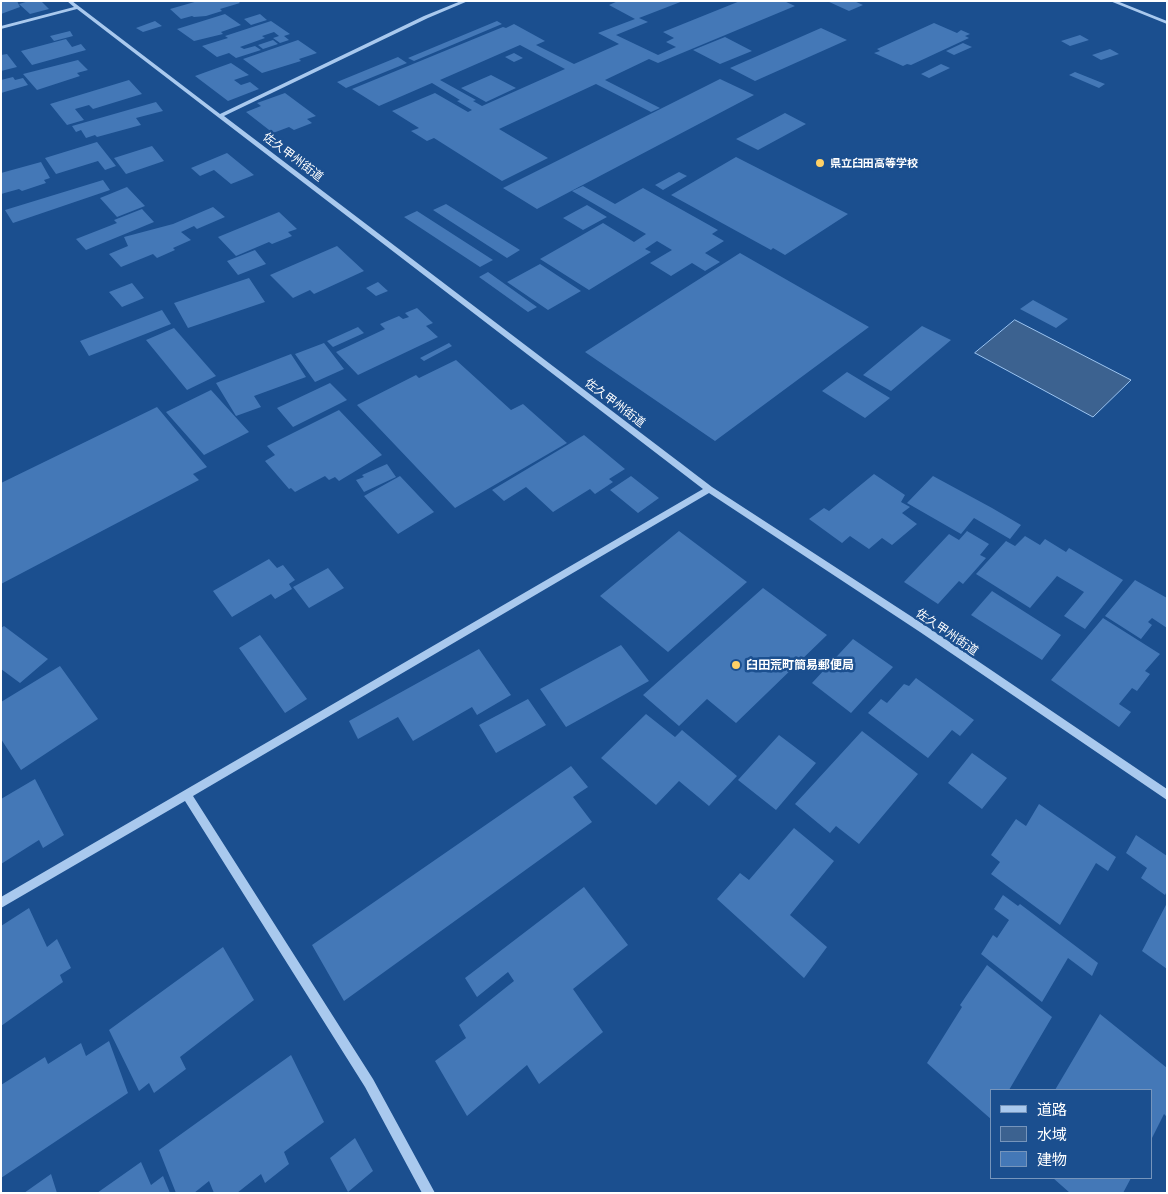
<!DOCTYPE html>
<meta charset="utf-8">
<style>
body{margin:0}
#map{position:relative;width:1168px;height:1194px;overflow:hidden;background:#1b4f8f;font-family:Lato,"Noto Sans JP",sans-serif}
canvas{display:block}
.frame{position:absolute;inset:0;border:2px solid #fff;pointer-events:none}
.legend{position:absolute;left:990px;top:1089px;width:162px;height:90px;box-sizing:border-box;background:#1b4f8f;border:1px solid #7695bc;margin:0;padding:6px 9px;list-style:none;font-size:15px;color:#fff}
.legend li{display:flex;align-items:center;gap:10px;height:25px}
.legend b{width:25px;border:1px solid #7695bc}
</style>
<div id="map">
<canvas width="1168" height="1194"></canvas>
<div class="frame"></div>
<ul class="legend">
<li><b style="height:6px;background:#a9c9ee"></b>道路</li>
<li><b style="height:14px;background:#3c6290"></b>水域</li>
<li><b style="height:14px;background:#4478b7"></b>建物</li>
</ul>
</div>
<script>
const c = document.querySelector('canvas').getContext('2d');
c.lineJoin = 'round';
function fill(path, color) { c.fillStyle = color; c.fill(path, 'evenodd'); }
function stroke(path, color, width, dash) { c.strokeStyle = color; c.lineWidth = width; c.lineCap = dash ? 'butt' : 'round'; c.setLineDash(dash || []); c.stroke(path); }
function write(font, color, halo, rows, align = 'center') {
  c.font = font + ' Lato,"Noto Sans JP",sans-serif'; c.lineWidth = 5; c.setLineDash([]); c.textBaseline = 'middle'; c.strokeStyle = halo; c.fillStyle = color; for (const [text, x, y, turn = 0] of rows) {
    c.save(); c.translate(x, y); c.rotate((+turn || 0) * Math.PI / 180); c.textAlign = isNaN(turn) ? turn : align; if (halo) c.strokeText(text, 0, 0); c.fillText(text, 0, 0); c.restore();
  }
}
const water = new Path2D(`
 M1015 320 1131 380 1093 417 975 353Z`);
fill(water, '#3c6290');
stroke(water, '#9cc4f0', 1);
fill(new Path2D(`
 M1 1H17L20 7 1 14Z
 M29 1H41L49 9 30 14 19 4Z
 M198 1H238L240 3 220 9 222 11 206 16 194 17 192 16 181 19 170 9Z
 M618 1H683L639 18 648 22 616 35 658 55 676 47 666 42 674 38 663 32 740 1H784L795 6 658 63 649 59 605 80 660 108 651 112 596 84 499 129 548 158 502 181 434 138 427 141 411 131 419 128 392 111 435 93 468 112 472 110 457 101 460 100 432 83 379 106 352 89 503 27 506 28 514 24 545 41 536 45 574 64 619 44 598 33 635 19 609 5ZM520 45 565 69 482 106 473 101 476 100 440 80Z
 M827 1H854L863 5 849 11Z
 M225 14 241 25 221 32 223 34 194 41 177 29Z
 M260 14 267 20 251 25 244 19Z
 M155 21 162 26 143 32 136 28Z
 M271 21 290 34 284 36 289 40 280 43 273 38 279 36 274 32 262 36 265 38 240 47 244 49 255 46 261 50 236 58 229 53 217 57 202 46 228 38 225 36Z
 M497 21 502 24 414 61 408 58Z
 M934 23 957 33 961 30 970 34 965 36 969 38 911 65 907 64 903 66 874 53 880 51 877 49Z
 M821 28 847 40 755 81 730 68Z
 M70 31 73 36 54 41 50 36Z
 M1080 35 1089 40 1070 46 1061 41Z
 M725 37 752 51 720 64 693 50Z
 M66 39 72 47 81 44 86 50 32 65 21 51Z
 M273 40 278 44 263 49 258 45Z
 M298 40 317 53 299 59 301 61 262 73 243 59Z
 M963 43 972 47 954 55 946 51Z
 M1110 49 1119 54 1101 60 1092 55Z
 M514 53 523 58 514 62 505 57Z
 M7 54 17 67 1 71V55Z
 M398 57 407 63 346 88 337 82Z
 M78 60 88 70 77 73 80 76 37 90 23 74Z
 M231 63 249 75 234 80 241 85 250 82 259 89 228 101 195 76Z
 M941 64 950 68 929 78 921 74Z
 M1075 72 1105 84 1099 88 1069 75Z
 M491 75 516 88 486 102 461 88Z
 M13 77 15 80 23 78 28 85 1 93V80Z
 M720 79 754 95 537 209 503 188Z
 M129 80 142 94 93 109 89 105 75 109 84 120 67 125 50 104Z
 M285 93 316 116 307 119 312 123 294 130 289 127 273 133 246 112 261 106 257 103Z
 M156 102 163 111 136 118 141 125 97 137 95 135 86 138 81 130 76 132 72 126Z
 M785 113 806 124 758 150 736 139Z
 M97 142 116 166 105 170 98 161 56 174 45 158Z
 M152 146 164 161 126 174 114 158Z
 M227 153 254 175 231 184 214 170 200 176 191 168Z
 M736 157 848 214 785 255 773 248 771 250 671 195Z
 M41 162 50 178 44 180 46 183 22 191 19 189 1 194V173Z
 M679 172 687 176 663 190 655 185Z
 M103 180 110 190 13 223 5 210Z
 M583 186 615 204 643 188 718 230 712 234 724 241 705 253 720 262 705 271 692 263 671 276 650 263 672 250 657 241 645 249 651 252 589 290 540 259 603 223 634 242 646 234 572 191Z
 M127 187 145 206 117 217 100 198Z
 M446 204 520 250 507 258 433 210Z
 M587 205 607 217 583 230 563 218Z
 M213 207 225 217 197 229 194 226 181 232 191 240 173 248 175 250 157 258 153 254 121 267 109 254 128 246 124 237 173 224Z
 M142 209 154 222 86 250 76 239 117 223 114 220Z
 M417 211 493 260 480 267 404 217Z
 M279 212 297 229 288 232 292 236 272 244 269 242 236 256 218 237Z
 M337 246 364 271 314 294 310 290 293 298 270 275Z
 M255 250 266 264 238 275 227 261Z
 M740 253 869 327 715 441 585 352Z
 M540 264 581 291 548 310 507 282Z
 M488 272 537 307 528 312 479 277Z
 M249 278 265 302 188 328 174 303Z
 M378 282 388 291 376 296 366 288Z
 M132 283 144 298 122 307 109 292Z
 M1033 300 1068 319 1056 328 1020 309Z
 M417 308 433 323 426 326 438 337 358 375 336 352 385 329 380 324 399 316 403 319 409 317 405 313Z
 M162 310 171 324 89 356 80 341Z
 M922 326 951 340 891 391 863 375Z
 M358 327 364 333 333 347 327 341Z
 M174 328 216 376 187 390 146 340Z
 M324 343 344 369 315 382 295 354Z
 M449 343 452 346 424 361 420 358Z
 M291 354 306 377 254 396 261 407 236 416 216 383Z
 M456 360 511 410 523 404 567 443 455 508 357 405 416 375 419 378Z
 M847 372 890 398 865 418 822 391Z
 M330 383 347 400 293 427 277 408Z
 M211 390 249 432 204 455 166 412Z
 M157 407 207 467 193 474 199 480 1 584V483Z
 M339 410 382 455 339 481 335 477 329 480 325 476 295 492 291 488 289 489 265 461 275 455 267 446Z
 M584 435 625 469 609 479 613 482 595 494 590 489 553 512 526 487 504 501 492 490Z
 M387 464 396 477 364 492 356 480 364 477 362 475Z
 M874 474 905 495 901 502 910 507 902 513 917 524 892 545 882 538 869 549 850 536 842 543 809 519 824 508 829 511Z
 M400 476 434 512 398 534 364 496Z
 M631 476 659 498 638 513 610 490Z
 M933 476 992 508 1021 525 1010 539 974 518 961 534 907 503Z
 M679 531 747 582 668 652 600 596Z
 M967 531 989 544 980 555 986 558 963 584 959 581 938 604 904 582 949 534 959 540Z
 M1025 536 1040 545 1045 539 1066 552 1069 548 1123 580 1085 629 1064 616 1084 592 1057 576 1030 608 976 574 1006 541 1015 546Z
 M269 559 277 568 283 565 295 580 289 584 292 589 275 599 271 594 232 617 213 591Z
 M328 568 344 588 309 608 293 587Z
 M1135 580 1167 598V628L1152 618 1148 622 1152 625 1141 639 1105 616Z
 M763 588 827 635 736 723 707 699 679 726 643 695Z
 M992 591 1061 635 1042 660 971 615Z
 M1103 618 1160 654 1145 671 1150 674 1137 691 1132 688 1119 704 1131 712 1119 727 1051 680Z
 M4 626 48 659 20 683 1 669V628Z
 M260 635 307 699 285 713 239 648Z
 M853 639 893 667 851 713 812 683Z
 M621 645 649 681 566 727 540 689Z
 M479 649 511 695 477 715 472 707 413 741 398 717 358 739 349 721Z
 M60 666 98 719 21 770 1 739V702Z
 M916 678 974 720 960 736 952 730 928 758 868 713 881 699 887 703 904 684 909 686Z
 M528 699 546 725 496 753 479 725Z
 M646 714 675 737 682 730 737 776 709 806 679 781 656 805 601 758Z
 M862 731 918 774 859 844 836 826 830 833 795 804Z
 M779 735 816 763 776 810 738 780Z
 M972 753 1007 778 982 809 948 783Z
 M571 766 588 787 573 797 592 822 344 1001 312 945Z
 M35 779 64 835 43 848 39 840 1 864V799Z
 M1039 804 1116 857 1108 871 1096 863 1060 925 991 874 1000 862 991 855 1016 819 1026 826Z
 M794 828 834 861 790 915 827 947 804 978 717 899 740 873 749 880Z
 M1136 835 1167 856V891L1165 895 1141 878 1147 868 1126 853Z
 M584 887 628 945 573 989 603 1032 539 1084 527 1065 467 1116 435 1061 466 1038 459 1025 514 981 508 972 477 997 465 978Z
 M1003 895 1018 906 1020 904 1098 963 1092 976 1068 958 1042 1002 981 954 993 935 997 938 1009 920 994 909Z
 M1167 903V969L1142 951Z
 M29 908 47 947 57 939 71 968 60 975 63 982 1 1026V926Z
 M223 947 254 1000 180 1057 186 1069 154 1093 149 1083 139 1091 109 1030Z
 M987 965 1052 1017 1009 1090H992V1120L927 1063 962 1007 960 1005Z
 M1100 1014 1167 1068V1117L1164 1114 1152 1138V1090H1055Z
 M109 1041 128 1093 1 1178V1085L45 1057 48 1064 81 1043 86 1056Z
 M291 1055 324 1122 284 1152 289 1164 265 1183 261 1174 237 1193H214L209 1181 194 1193H176L159 1150Z
 M355 1138 373 1171 348 1192 330 1158Z
 M141 1162 151 1185 163 1176 170 1193H97Z
 M51 1174 57 1193H24Z
 M1053 1178H1131L1123 1193H1070Z`), '#4478b7');
fill(new Path2D(`
 M67 1H72L220 114 424 16 461 1H468L428 18 224 116 712 487 926 626 1167 789V800L920 632 709 493 193 796 373 1079 435 1193H422L365 1087 185 801 1 908V897L703 489 77 9 1 29V26L74 7Z
 M1110 1H1117L1167 21V24Z`), '#a9c9ee');
for (const [x, y, r, color] of [
 [820,163,5,"#ffd166"],
 [736,665,5,"#ffd166"]
]) { const dot = new Path2D(); dot.arc(x, y, r, 0, 2 * Math.PI); c.fillStyle = color; c.fill(dot); stroke(dot, '#1b4f8f', 2); }
write('bold 11px', '#fff', '#1b4f8f', [
 ["県立臼田高等学校",830,163]
], 'left');
write('12px', '#fff', '#1b4f8f', [
 ["佐久甲州街道",293,157,37],
 ["佐久甲州街道",615,403,37],
 ["佐久甲州街道",947,632,34]
]);
write('bold 12px', '#fff', '#1b4f8f', [
 ["臼田荒町簡易郵便局",746,665]
], 'left');
</script>
